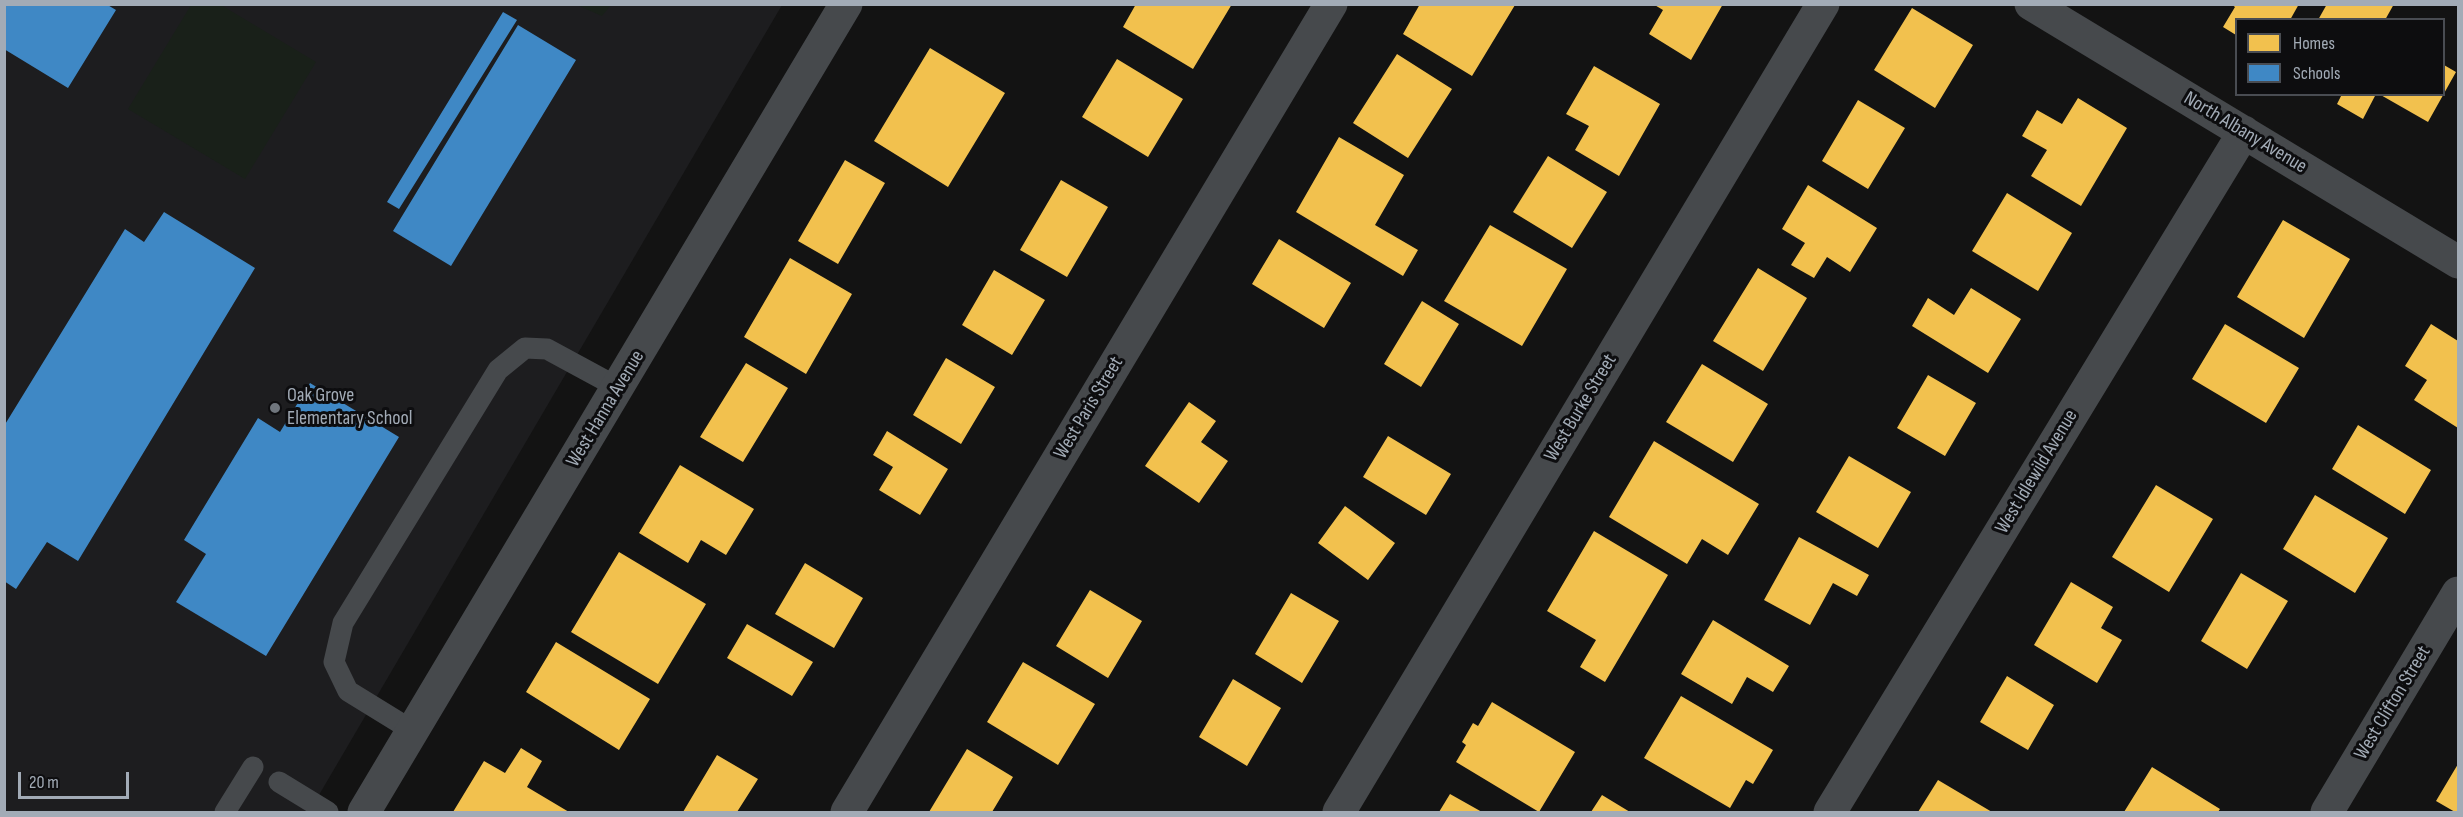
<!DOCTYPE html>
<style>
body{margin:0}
#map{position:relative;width:2463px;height:817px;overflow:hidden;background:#131313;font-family:"Sofia Sans Condensed",sans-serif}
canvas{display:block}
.frame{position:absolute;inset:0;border:6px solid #a2abb6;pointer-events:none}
.legend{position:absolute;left:2235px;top:18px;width:210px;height:78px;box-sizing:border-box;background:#0d0d0f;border:2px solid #494c52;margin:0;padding:8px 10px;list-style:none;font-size:18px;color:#a2abb6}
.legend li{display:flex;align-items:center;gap:12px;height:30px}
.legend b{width:30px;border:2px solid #494c52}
.scale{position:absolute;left:18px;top:772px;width:111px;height:27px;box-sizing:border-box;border:3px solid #a2abb6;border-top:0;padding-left:8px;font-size:18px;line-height:21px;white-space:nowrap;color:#a2abb6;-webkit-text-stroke:4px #0d0d0f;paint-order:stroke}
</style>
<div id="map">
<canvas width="2463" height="817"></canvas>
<div class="frame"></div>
<ul class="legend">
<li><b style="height:16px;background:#f2c14e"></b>Homes</li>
<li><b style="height:16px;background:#3f88c5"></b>Schools</li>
</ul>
<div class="scale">20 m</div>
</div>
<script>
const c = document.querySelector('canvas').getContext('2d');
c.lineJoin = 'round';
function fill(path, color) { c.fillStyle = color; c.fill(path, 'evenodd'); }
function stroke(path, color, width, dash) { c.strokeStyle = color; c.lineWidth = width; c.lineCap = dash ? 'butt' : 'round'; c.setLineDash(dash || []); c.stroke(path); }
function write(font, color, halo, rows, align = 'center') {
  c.font = font + ' "Sofia Sans Condensed",sans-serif'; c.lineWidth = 6; c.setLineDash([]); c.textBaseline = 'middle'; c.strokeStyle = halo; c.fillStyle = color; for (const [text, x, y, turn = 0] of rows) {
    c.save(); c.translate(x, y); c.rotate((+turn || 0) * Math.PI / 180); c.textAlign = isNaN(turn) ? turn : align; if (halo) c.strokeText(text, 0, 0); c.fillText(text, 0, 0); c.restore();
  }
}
fill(new Path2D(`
 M5 5H782L309 812H5Z`), '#1d1d1f');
fill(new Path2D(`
 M191 5H221L316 62 245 179 128 109Z
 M577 5H611L602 16Z`), '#192019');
fill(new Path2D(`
 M1136 4H1232L1193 69 1123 27Z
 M1420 4H1513L1515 5 1472 76 1403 34Z
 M1653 4H1723L1691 60 1649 34 1663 10Z
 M2231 4H2299L2290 20H2236V35L2223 27 2235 7Z
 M2327 4H2394L2385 20H2318Z
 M1912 8 1973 45 1935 108 1874 70Z
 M930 48 1005 93 948 187 874 141Z
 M1397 54 1452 89 1408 158 1353 123Z
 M1117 59 1183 99 1148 157 1082 117Z
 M2444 65 2456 72 2428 122 2379 94H2444Z
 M1594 66 1660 104 1619 176 1575 150 1589 126 1566 114Z
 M2342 94H2376L2363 119 2337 104Z
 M2078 98 2127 128 2081 206 2031 176 2047 150 2022 136 2037 110 2062 124Z
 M1858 100 1905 128 1868 189 1822 161Z
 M1339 137 1404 175 1375 225 1418 250 1403 276 1296 212Z
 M1548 156 1607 192 1572 248 1513 212Z
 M845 160 885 183 838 264 798 241Z
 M1061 180 1108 207 1067 277 1020 250Z
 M1808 185 1877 228 1850 272 1827 257 1814 278 1791 265 1805 243 1782 229Z
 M2007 193 2072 233 2038 291 1972 251Z
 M2283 220 2350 259 2304 338 2237 297Z
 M1490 225 1567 269 1522 346 1444 301Z
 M1279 239 1351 283 1324 328 1252 284Z
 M790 258 852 294 806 374 744 337Z
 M1758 268 1807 298 1763 371 1713 341Z
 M994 270 1045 300 1012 355 962 325Z
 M1971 288 2021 319 1988 373 1912 326 1928 298 1954 315Z
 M1422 301 1459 324 1421 387 1384 364Z
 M2225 324 2299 368 2266 423 2192 379Z
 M2431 324 2458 341V428L2414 400 2427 380 2405 366Z
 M946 358 995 387 961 444 913 415Z
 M746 363 788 388 743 462 700 437Z
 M1702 364 1768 404 1733 462 1666 422Z
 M1928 375 1976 403 1945 456 1897 428Z
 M1189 402 1216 421 1201 442 1228 461 1199 503 1145 466Z
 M2358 425 2431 470 2405 514 2332 469Z
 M887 431 948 469 920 515 879 490 893 467 873 455Z
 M1388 436 1451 474 1426 515 1363 477Z
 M1654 441 1759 504 1728 555 1702 539 1687 564 1609 517Z
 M1849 456 1911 492 1878 548 1816 512Z
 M680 465 754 509 726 555 701 540 688 563 639 533Z
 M2156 485 2213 519 2169 592 2112 557Z
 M2315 495 2388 538 2355 593 2283 549Z
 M1345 506 1395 543 1368 580 1318 543Z
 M1594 531 1668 575 1605 682 1580 667 1596 640 1547 611Z
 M1799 537 1869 575 1857 596 1833 583 1810 625 1764 600Z
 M619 552 706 604 658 684 571 632Z
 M805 563 863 598 834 648 775 614Z
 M2241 573 2288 601 2247 669 2201 641Z
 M2071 582 2113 607 2101 628 2122 640 2097 683 2034 645Z
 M1090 590 1142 621 1108 678 1056 646Z
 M1291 593 1339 621 1302 683 1255 654Z
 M1713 620 1789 666 1773 692 1747 677 1732 704 1681 674Z
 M747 624 813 662 792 696 727 658Z
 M556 642 650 699 619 750 526 692Z
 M1023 662 1095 704 1058 765 987 722Z
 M2007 676 2054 705 2028 750 1980 722Z
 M1233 679 1281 708 1247 766 1199 737Z
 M1681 696 1773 750 1753 784 1746 780 1730 808 1644 758Z
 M1492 702 1575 752 1539 812 1456 762 1466 745 1462 742 1473 723 1478 726Z
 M521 748 542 761 527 787 569 812H453L484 761 505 773Z
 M967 749 1013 777 992 812H929Z
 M717 755 758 779 737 812H683Z
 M2458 764V812H2455L2436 801Z
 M2152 767 2220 809 2218 812H2124Z
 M1938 780 1992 812H1918Z
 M1450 794 1482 812H1439Z
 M1602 795 1630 812H1591Z`), '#f2c14e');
fill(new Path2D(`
 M4 4H106L116 10 68 88 4 49Z
 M503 12 517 20 399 209 387 202Z
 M518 25 576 60 451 266 393 231Z
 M164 212 255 268 78 561 47 542 16 589 4 581V426L125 229 144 242Z
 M310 383 399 437 266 656 176 602 206 554 184 540 258 418 280 432Z`), '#3f88c5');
stroke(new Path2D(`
 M413 731 348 691 334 662 343 623 498 370 525 348 547 349 619 388
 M279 782 328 812
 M225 812 253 767`), '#46494c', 21);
stroke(new Path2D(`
 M2031 4 2458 262
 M364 812 846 4
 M847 812 1331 4
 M1339 812 1823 4
 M1830 812 2244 132
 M2327 812 2458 593`), '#46494c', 33);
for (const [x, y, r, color] of [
 [275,408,6,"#70767d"]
]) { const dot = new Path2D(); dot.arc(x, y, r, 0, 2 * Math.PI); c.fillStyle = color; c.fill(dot); stroke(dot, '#0d0d0f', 2); }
write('20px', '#a2abb6', '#0d0d0f', [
 ["North Albany Avenue",2245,133,31],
 ["West Paris Street",1089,408,-59],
 ["West Burke Street",1581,408,-59],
 ["West Hanna Avenue",606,409,-59],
 ["West Idlewild Avenue",2037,472,-59],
 ["West Clifton Street",2393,703,-59]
]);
write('20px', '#a2abb6', '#0d0d0f', [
 ["Oak Grove",287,396],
 ["Elementary School",287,419]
], 'left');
</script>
